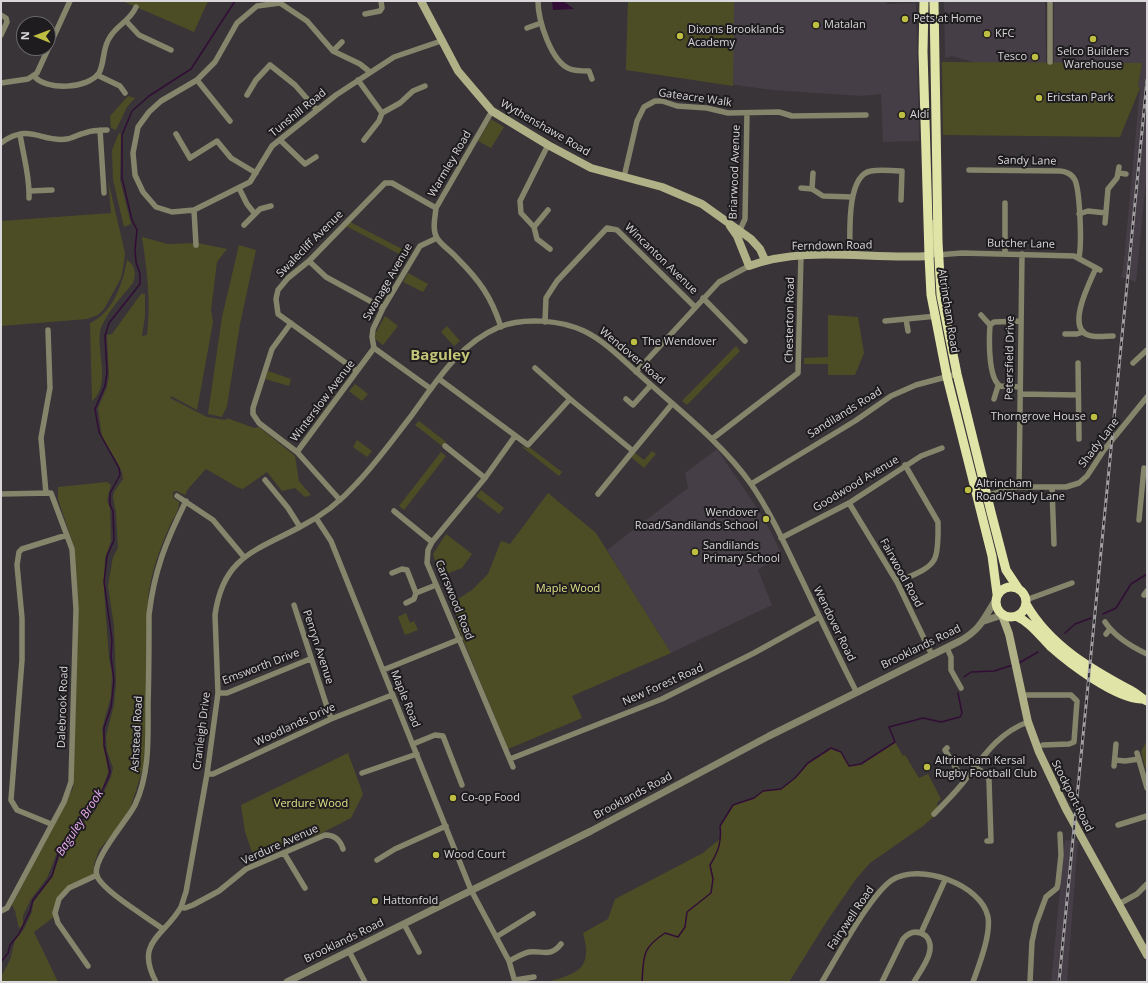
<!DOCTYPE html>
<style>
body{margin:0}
#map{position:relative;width:1148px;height:983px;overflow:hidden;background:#383438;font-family:"Open Sans",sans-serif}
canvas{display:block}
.frame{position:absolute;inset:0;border:2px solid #d9d7d9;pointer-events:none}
.north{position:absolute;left:16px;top:16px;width:40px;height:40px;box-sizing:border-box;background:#1e1c1e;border:1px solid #696769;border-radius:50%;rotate:271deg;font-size:11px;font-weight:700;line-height:16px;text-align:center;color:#d9d7d9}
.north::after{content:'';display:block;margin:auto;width:14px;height:18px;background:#bebf42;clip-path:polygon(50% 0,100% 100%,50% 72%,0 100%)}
</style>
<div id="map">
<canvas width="1148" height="983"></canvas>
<div class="frame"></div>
<div class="north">N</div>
</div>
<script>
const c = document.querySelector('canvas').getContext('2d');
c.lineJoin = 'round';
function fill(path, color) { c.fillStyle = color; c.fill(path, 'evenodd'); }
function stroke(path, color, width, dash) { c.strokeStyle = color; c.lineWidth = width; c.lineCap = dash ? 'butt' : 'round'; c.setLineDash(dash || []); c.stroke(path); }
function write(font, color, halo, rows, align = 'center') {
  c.font = font + ' "Open Sans",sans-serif'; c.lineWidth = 4; c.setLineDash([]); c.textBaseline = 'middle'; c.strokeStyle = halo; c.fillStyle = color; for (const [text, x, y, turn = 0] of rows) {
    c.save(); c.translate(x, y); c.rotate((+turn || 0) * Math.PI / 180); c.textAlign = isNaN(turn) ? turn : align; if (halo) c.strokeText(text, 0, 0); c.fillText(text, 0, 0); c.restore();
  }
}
fill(new Path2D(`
 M628 1H886L887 4 916 3 919 141 883 142 881 94 861 96 772 90 626 70Z
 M944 1H1045L1046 63H976L952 56 945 58Z
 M1054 1H1147V171L1136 282 1121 277 1123 270 1140 88 1138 86 1142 63H1054Z
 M717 449 765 520 782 555 758 570 772 605 671 653 607 550 688 488 685 473Z
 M1065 840 1078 841 1067 982H1051Z`), '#463e46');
fill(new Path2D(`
 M122 1H208L194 32Z
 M628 1H734L733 86 626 70Z
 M942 62 1142 63 1138 86 1140 88 1120 137 943 135Z
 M128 96 135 98 127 107 116 130 111 128 110 116Z
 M491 119 504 127 491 148 478 141Z
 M119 133 121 134 120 180 131 224 124 227 113 180 112 150Z
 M108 180 125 253 124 263 121 278 104 309 98 315 87 319 1 326V221L111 213Z
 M350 222 408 252 405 257 346 226Z
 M142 237 168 244 198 243 227 249 217 262 211 310 213 322 197 410 171 396 170 398 207 417 226 420 227 418 254 428 259 427 295 456 299 481 311 495 305 497 295 488 282 491 267 472 243 489 237 487 206 469 188 489 185 495 176 491 173 492V498L179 502C180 511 172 519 169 528 159 550 151 574 148 598L146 742 144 765 131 806 119 826 99 850 94 864 95 874 66 888 54 917 34 932 58 982H1V977L10 960 15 940 24 929 32 912 33 903 52 877 60 856 72 842 78 827 95 811 111 777 113 768 107 751 106 736 114 705 116 683 114 626 108 586 113 557 118 548 116 513 113 497 114 492 123 479 122 472 116 460 102 437 98 408 107 387 109 376 107 335 112 334 141 294H145V316L142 336 147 335C151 302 147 270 142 237Z
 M239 245 256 250 240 324 227 406 222 417 208 414 222 317Z
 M127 260C136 266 136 274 133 283 123 295 103 317 100 332 97 353 111 386 92 401L90 323C113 313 123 283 127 260Z
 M408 273 428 284 423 292 403 282Z
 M828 315 858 317 864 353 855 375H828V364H804V358L828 357Z
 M385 316 398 326 383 345 374 338V336Z
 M447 326 460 341 454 346 441 332Z
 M736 346 740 351 687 405 682 401Z
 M268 371 291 379 289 386 265 379Z
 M355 384 368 394 362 401 349 391Z
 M419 421 446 442 442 446 415 425Z
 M357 440 372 451 367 457 353 447Z
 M523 446 527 449 529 447 562 472 559 476 522 447Z
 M652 451 656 454 644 468 631 457 635 453 644 460Z
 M441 452 446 456 404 510 399 506Z
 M107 482 111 485 107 500 110 508 111 541 105 558 104 590 109 658 112 674 111 696 102 729 108 772 101 793 90 807 74 824 68 840 58 850 47 878 31 899 23 916V926L19 928 15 911 12 905 73 788 77 639 74 547 58 499V487Z
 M481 490 504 508 499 514 476 496Z
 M548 493 596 533 671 653 572 696 582 718 508 749 455 620 458 619 450 604 472 590 488 574 501 541 510 544Z
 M446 534 472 554 462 568 440 576 433 554Z
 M406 613 410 623 414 621 418 630 405 635 398 617Z
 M1147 740V774L1141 752Z
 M895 742 903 756 905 755 919 778 928 774 941 799 937 803 939 812 923 826 870 863 856 879 827 921 789 982H548C578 973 593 969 583 933L608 919 615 899 703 853 721 838 720 826 733 805 754 798 763 791 781 789 795 778 808 763 831 748 841 752 850 766 861 764Z
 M348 753 363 794 351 818 320 834 253 855 245 832 241 805Z`), '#4d4d25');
fill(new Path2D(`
 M552 1H563L574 9 553 10Z`), '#320d36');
stroke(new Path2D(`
 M1103 614 1116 608 1131 584 1147 574
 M1065 633 1075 624 1091 618
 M1019 663 1038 652
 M964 677 971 672 994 671 1013 665
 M1 962 8 953 10 945 19 934 30 911 33 900 52 876 59 852 71 840 77 824 89 812 100 795 109 776 110 771 104 746V728L111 707 114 680 111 657 112 640 104 582 107 556 114 540 113 511 110 505V493L120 475 119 468 99 432 95 409 105 386 107 372 105 336 109 323 140 284V274L136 262 135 249 137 230 132 220 122 178V135L132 111 149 96 191 69 235 1
 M642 982C644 956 641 949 665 933L678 937 685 927 687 912 711 893 713 879 710 865C718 852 722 842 720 826L733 805 754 798 763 791 781 789 795 778 808 763 831 748 841 752 849 766 861 764 895 742 889 727 923 718 941 722 960 717 962 713 958 693`), '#320d36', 1.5);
stroke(new Path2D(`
 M538 1C538 20 551 62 570 69 575 71 583 71 589 71L592 79
 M1050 1V62
 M365 14 380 11 382 8 381 1
 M1 15 6 18 7 22 1 35
 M127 22 139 35 171 50
 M527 28 541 23
 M333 51 342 42
 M370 72 360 64 333 51 307 21 280 3 257 6 237 23 215 62 197 80 161 101 149 112 138 127 133 153 135 175 143 192 156 207 172 212 194 210 250 182 272 146 336 95 394 57 441 41
 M97 75 120 86 125 93
 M34 76C46 91 88 89 99 73 105 62 102 48 110 37 117 25 130 21 136 7
 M197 80 230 121
 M358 80 382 113
 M1 83 28 79 37 73 70 1
 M247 95 256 80 270 65 295 85 317 110
 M492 111 436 208C435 218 432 230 437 238 442 246 451 251 457 258 479 280 491 296 501 327
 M100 130 104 193
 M20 134C23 155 30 176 29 198
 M176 134 190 158 217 141 231 158 256 173
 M280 140 305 164 316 157
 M364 140 379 121 382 113 400 103 413 91 425 86
 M1 143C30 122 41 143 67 139 73 138 79 134 85 133 92 130 99 130 107 130
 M969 170 1060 171C1065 171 1072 174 1075 180 1080 192 1082 244 1079 257
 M1119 173 1126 174
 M624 177 637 121 644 107 655 101H662L677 106 707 108 728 113 779 112 792 116 866 115
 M239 188 247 204 255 214
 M801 188 812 189 823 196 852 197
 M812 189 813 173
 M29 191 52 190
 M194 210 196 245
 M548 210 534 227 537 239 550 249
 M1079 214 1088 211 1106 213
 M1105 223 1108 189 1117 178 1119 167
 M244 225 260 209 271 206
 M534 227 521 213 520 201 548 145
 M738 234 745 219 747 114
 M1005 254V203
 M850 255C850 235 846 175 871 171 881 169 892 171 902 171L901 200
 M937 255 962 253 1074 256 1100 270
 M309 261 326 277 383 308
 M1096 268C1090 282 1066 327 1088 335 1095 338 1105 336 1113 336
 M703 298 745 341
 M981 315 990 325
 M906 319 908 331
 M885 321 937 316
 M545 322 546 298 557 281 607 228 617 230 695 307
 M291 323 272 349 253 408V414L259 423 297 452 340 500
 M1065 334H1077L1083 332
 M1078 363 1079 439
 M1133 363 1147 350
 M535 368 570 399
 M357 371 278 314 276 299 278 290 288 278 309 261 385 183H392L436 208
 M636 372 719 282 749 266
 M439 379 528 445 570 399 633 451 672 404
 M1020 387 1000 386C988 378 989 339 990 325L994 322 1021 321
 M431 389 374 348 372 337 373 329 383 308 420 246 437 238
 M1020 394 1078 395
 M626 399 633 405 651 385
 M994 399 998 386
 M712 439 798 373 801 255
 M445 446 485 478
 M297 452 374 348
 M265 480 288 508 300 527
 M751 484 855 421 891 396 916 385 957 374
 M1019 487 1022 254
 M1052 487 1054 544
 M46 493 41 438 50 388 48 330
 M1 494 51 493 72 549 76 609 71 782 64 802 7 908 1 911
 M598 494 633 451
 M177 496 213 520 244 557
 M986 496 1016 487H1066L1079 483 1087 476 1104 450 1147 397
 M849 503 897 582 932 655
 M394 511 432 542
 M316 518 331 541 471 890 509 961 515 982
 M1139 520 1144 468
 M781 538 849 503 921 456 942 448
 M392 573 402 569 407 570 416 593
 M897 582C907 577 928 571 934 560 939 552 938 531 938 522L905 465
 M1144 595 1147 591
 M1026 600 1072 583
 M406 603 414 599 416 593 436 585
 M294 605 331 719
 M1105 622C1115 637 1132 647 1147 654
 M1106 634 1110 629
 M947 648 951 657V670L961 688
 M383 670 460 639
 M218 693H227L310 659
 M1022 695H1071L1077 701 1074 742 1069 744 1043 745
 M413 744 435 735 443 736 462 785
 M947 748 945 750 957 770 967 777
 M1137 753 1147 788
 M510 759 662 699 754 653 819 617
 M1115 760 1125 761 1139 759
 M1114 766 1116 744
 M513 767 427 563 428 550 432 542 485 478 515 436
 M974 767 985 773 989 780 991 841H987
 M362 773 417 754
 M207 774H213L331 719 392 695
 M934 814C944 804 953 795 962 784 981 760 997 733 1028 722
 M51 824 17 810 11 800 22 660V618L17 565 19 552 22 549 67 535
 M1118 825 1147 816
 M284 853 305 888
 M377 860 395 849 446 826
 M1119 904 1137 894 1147 884
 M181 907 185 908 193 905 219 891 246 869 325 835C334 835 340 839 343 849
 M404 924 419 952
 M163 929C148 918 103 891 97 876 91 860 127 821 135 805 150 773 148 738 148 704 149 674 149 645 149 615 154 571 166 541 186 501
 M921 933 945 880
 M496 937 533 914
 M349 951 365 982
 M509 961C515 958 523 953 529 952 543 950 550 958 561 944
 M88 966 58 923 55 913 59 899 69 888 97 875
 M515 980 534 977
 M156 982C134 941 165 936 181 907 183 902 184 897 186 892L207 774 218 693 215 615C223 557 255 551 300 527 322 516 341 501 357 483 377 462 394 438 412 415 436 382 459 344 499 327 524 317 560 320 584 331 605 341 624 361 641 376 678 409 723 444 751 484 771 513 786 547 801 578 819 616 837 654 856 691
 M822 982C837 957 870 895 892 880 920 862 982 885 988 917 991 935 979 965 973 982
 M882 982 903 939C910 931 918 930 926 936 938 950 921 969 914 982
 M1030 982 1032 942 1036 924 1046 897 1057 888 1058 883 1061 855 1060 834`), '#84856b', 5.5);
stroke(new Path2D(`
 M984 621 1002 615
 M287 982 591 831 769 736 960 641C980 630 983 620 995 601`), '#84856b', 7);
stroke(new Path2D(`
 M421 1 458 71 492 111 548 145 591 168 662 187 702 204 751 239 760 249 765 260
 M730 226 737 236 749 266C806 245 869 260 929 256L934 252V224
 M1002 615 1009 634 1028 722 1039 752 1066 809 1147 955`), '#b0b187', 8);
stroke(new Path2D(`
 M924 1 923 52 929 256 931 295 947 377 992 556 997 594
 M934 1 938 242 941 295 957 374 991 512 1006 570 1018 588
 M996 602a15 15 0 1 1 30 0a15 15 0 1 1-30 0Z
 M1026 604C1050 646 1091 669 1132 691 1138 694 1141 699 1147 701
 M1016 616C1031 623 1039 635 1051 647 1070 664 1115 698 1141 699`), '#e0e4a6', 9);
const rail = new Path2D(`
 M1059 982 1147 80`);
stroke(rail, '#a29fa2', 3);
stroke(rail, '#1e1c1e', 1.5, [4.5]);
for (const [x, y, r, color] of [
 [905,19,4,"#bebf42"],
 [816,25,4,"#bebf42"],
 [987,34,4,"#bebf42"],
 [680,36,4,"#bebf42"],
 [1093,39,4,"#bebf42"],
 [1035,57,4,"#bebf42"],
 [1039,98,4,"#bebf42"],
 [902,115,4,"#bebf42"],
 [634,342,4,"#bebf42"],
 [1094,417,4,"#bebf42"],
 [968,490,4,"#bebf42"],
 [766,519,4,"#bebf42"],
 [695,552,4,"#bebf42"],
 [927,767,4,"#bebf42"],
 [453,798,4,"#bebf42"],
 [436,855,4,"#bebf42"],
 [375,901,4,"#bebf42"]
]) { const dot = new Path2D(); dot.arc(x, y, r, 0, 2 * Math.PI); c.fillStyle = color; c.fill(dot); stroke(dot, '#1e1c1e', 1.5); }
write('11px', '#d9d7d9', '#1e1c1e', [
 ["Pets at Home",913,19],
 ["Matalan",824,25],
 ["Dixons Brooklands",688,30],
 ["Academy",688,43],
 ["KFC",995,34],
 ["Selco Builders",1093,52,"center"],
 ["Warehouse",1093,65,"center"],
 ["Tesco",1027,57,"right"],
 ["Ericstan Park",1047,98],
 ["Aldi",910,115],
 ["The Wendover",642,342],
 ["Thorngrove House",1086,417,"right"],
 ["Altrincham",976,484],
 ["Road/Shady Lane",976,497],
 ["Wendover",758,513,"right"],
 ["Road/Sandilands School",758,526,"right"],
 ["Sandilands",703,546],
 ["Primary School",703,559],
 ["Altrincham Kersal",935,761],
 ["Rugby Football Club",935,774],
 ["Co-op Food",461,798],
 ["Wood Court",444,855],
 ["Hattonfold",383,901]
], 'left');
write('11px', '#d9d7d9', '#1e1c1e', [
 ["Gateacre Walk",695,98,8],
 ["Tunshill Road",298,113,-39],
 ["Wythenshawe Road",545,128,30],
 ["Sandy Lane",1027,161,1],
 ["Warmley Road",450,164,-60],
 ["Briarwood Avenue",735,172,-88],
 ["Swalecliff Avenue",310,244,-45],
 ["Butcher Lane",1021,244,1],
 ["Ferndown Road",832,246,-1],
 ["Wincanton Avenue",661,259,44],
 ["Swanage Avenue",388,282,-60],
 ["Altrincham Road",948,311,81],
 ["Chesterton Road",790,320,-89],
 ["Wendover Road",632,356,40],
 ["Petersfield Drive",1010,358,-89],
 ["Winterslow Avenue",323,401,-53],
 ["Sandilands Road",845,413,-32],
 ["Shady Lane",1099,443,-53],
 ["Goodwood Avenue",856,484,-31],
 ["Fairwood Road",901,573,61],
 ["Carrswood Road",454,600,68],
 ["Wendover Road",834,624,64],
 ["Penryn Avenue",318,647,72],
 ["Brooklands Road",921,647,-26],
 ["Emsworth Drive",261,667,-21],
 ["New Forest Road",663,685,-24],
 ["Maple Road",405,699,68],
 ["Dalebrook Road",63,707,-88],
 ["Woodlands Drive",295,725,-25],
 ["Cranleigh Drive",202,731,-83],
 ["Ashstead Road",137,734,-87],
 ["Brooklands Road",633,796,-28],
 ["Stockport Road",1072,796,63],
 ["Verdure Avenue",280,845,-24],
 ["Fairywell Road",851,918,-56],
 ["Brooklands Road",344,941,-26]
]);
write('11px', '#e2e488', '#1e1c1e', [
 ["Maple Wood",568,589],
 ["Verdure Wood",311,804]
]);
write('italic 12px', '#eaabf0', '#1e1c1e', [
 ["Baguley Brook",80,823,-57]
]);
write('bold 15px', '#c2c477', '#1e1c1e', [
 ["Baguley",440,356]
]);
</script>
